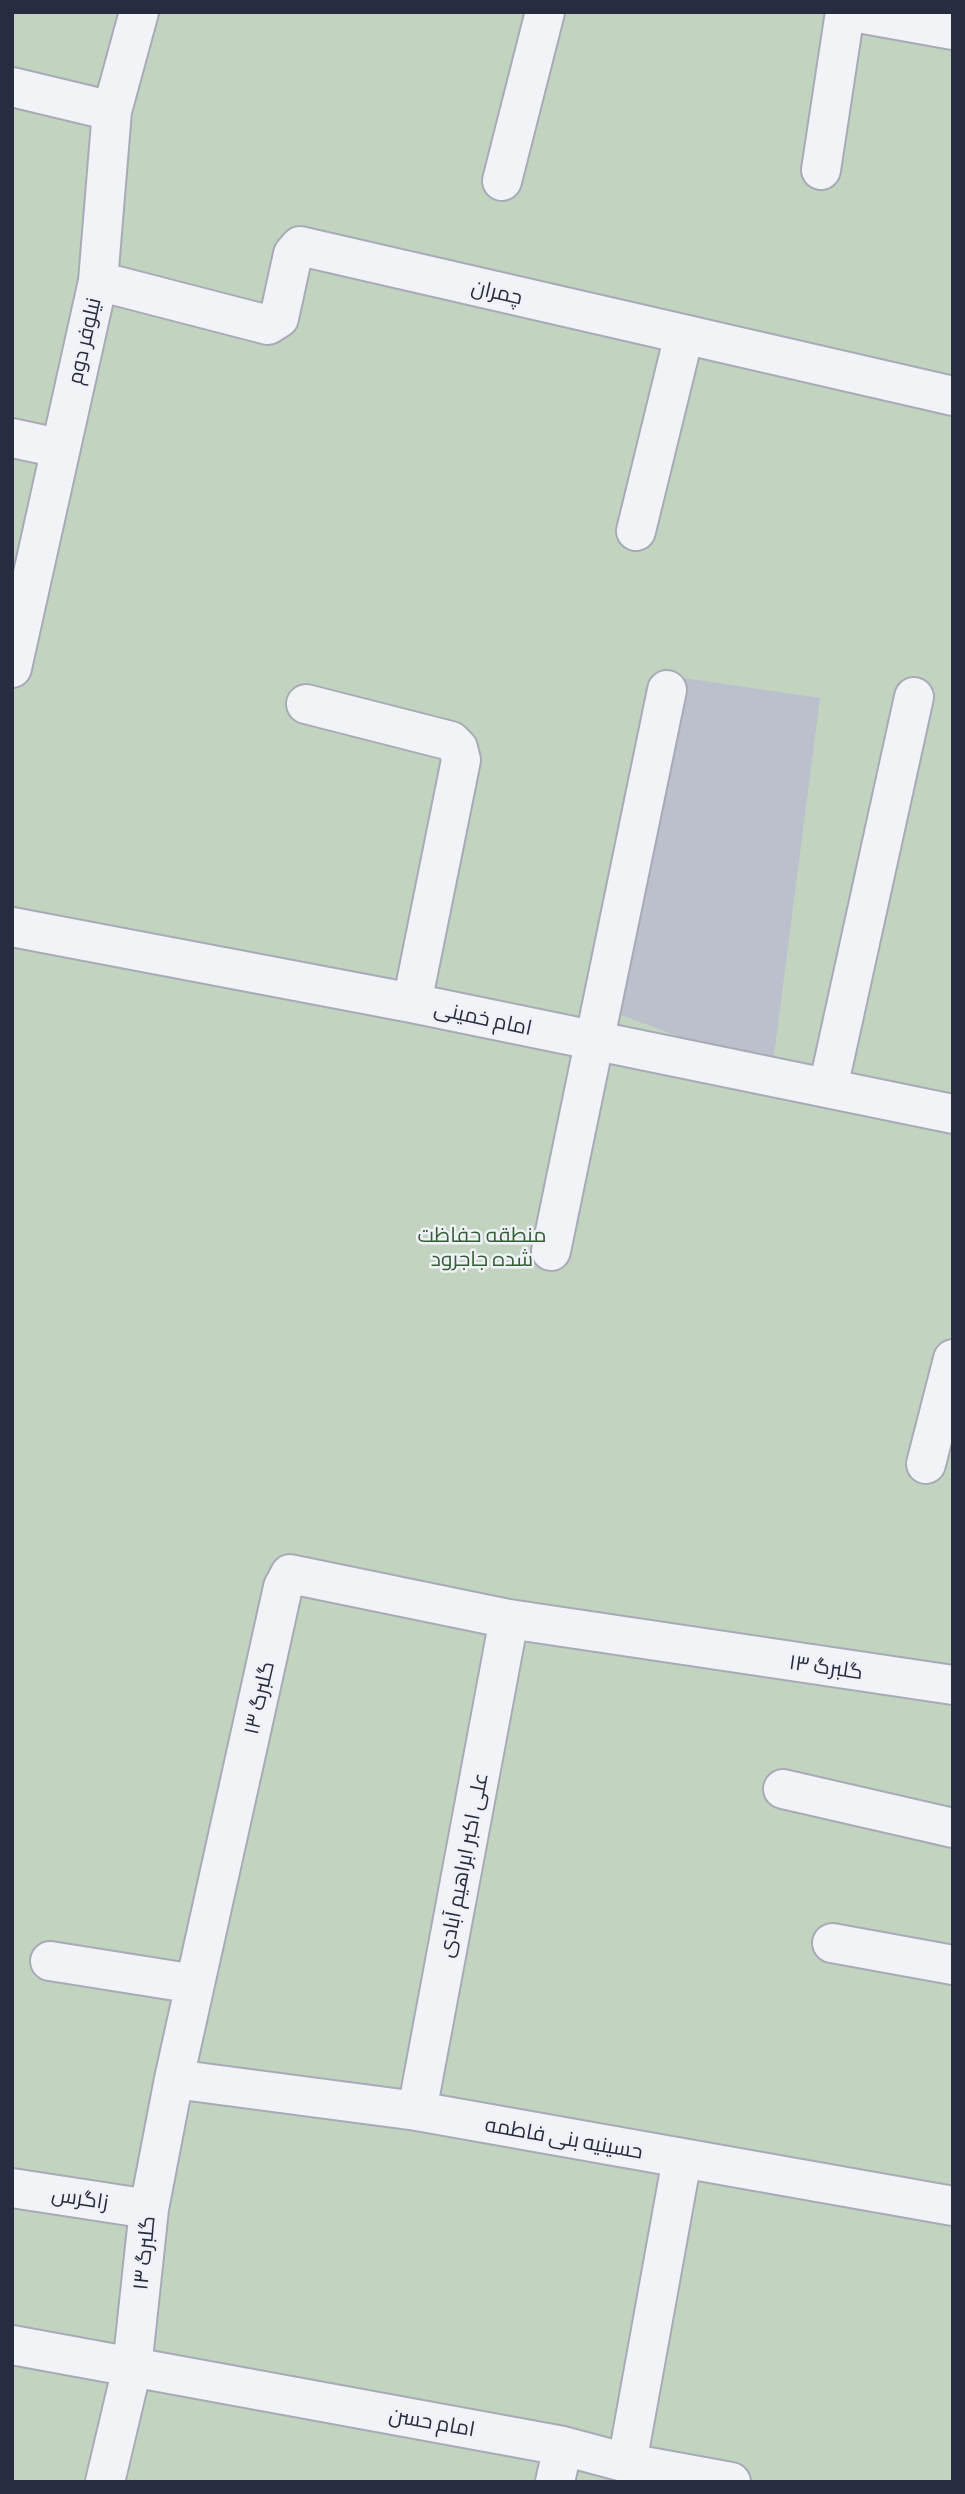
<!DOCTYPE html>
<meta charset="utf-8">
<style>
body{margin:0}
#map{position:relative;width:965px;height:2494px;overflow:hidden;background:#dfe2e9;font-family:Barlow,sans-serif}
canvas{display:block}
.frame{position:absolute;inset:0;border:14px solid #272c41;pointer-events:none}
</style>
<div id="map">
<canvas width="965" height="2494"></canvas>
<div class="frame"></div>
</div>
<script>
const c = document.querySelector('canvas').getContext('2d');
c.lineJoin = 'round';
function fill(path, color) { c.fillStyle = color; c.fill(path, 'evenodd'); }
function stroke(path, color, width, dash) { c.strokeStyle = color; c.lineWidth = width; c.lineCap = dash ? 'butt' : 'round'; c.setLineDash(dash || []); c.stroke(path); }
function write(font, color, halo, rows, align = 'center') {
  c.font = font + ' Barlow,Cairo,sans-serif'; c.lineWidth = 5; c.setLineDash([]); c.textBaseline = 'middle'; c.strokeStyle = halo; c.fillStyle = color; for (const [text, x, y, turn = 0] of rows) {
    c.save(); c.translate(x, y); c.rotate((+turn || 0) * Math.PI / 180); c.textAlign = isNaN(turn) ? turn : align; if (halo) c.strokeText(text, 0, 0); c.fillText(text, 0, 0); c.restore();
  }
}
fill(new Path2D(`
 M12 12H953V2482H12Z`), '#c2d4c0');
fill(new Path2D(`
 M677 677 820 698 772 1071 613 1012Z`), '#bcbfcc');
const minor = new Path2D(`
 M853 12 953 30
 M12 87 112 111
 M821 170 845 12
 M502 181 545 12
 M98 281 268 325 279 318 293 254 300 246 953 396
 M12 438 59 448
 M636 531 684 335
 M12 668 98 281 112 111 139 12
 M306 704 451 741 458 748 461 760 412 1003
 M12 927 412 1003 953 1114
 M828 1088 914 697
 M551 1251 667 690
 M926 1464 953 1359
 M783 1789 953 1828
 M832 1943 953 1965
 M50 1961 195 1984
 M174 2079 417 2111 953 2206
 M417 2111 509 1619
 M12 2188 149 2209
 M12 2345 563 2446 627 2463 731 2482
 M627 2463 682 2159
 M105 2482 132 2368 149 2209 174 2079 283 1587 290 1574 509 1619 953 1685
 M555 2482 563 2446`);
stroke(minor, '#a8abb7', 42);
stroke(minor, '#f2f3f7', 38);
write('21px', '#272c41', '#eff1f7', [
 ["چمران",497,292,13],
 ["نیلوفر دوم",84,341,-77],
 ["امام خمینی",483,1018,12],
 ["گلبرگ ۱۳",826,1667,8],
 ["گلبرگ ۱۳",259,1698,-77],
 ["علی اکبر ابراهیم آبادی",463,1865,-79],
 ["حسینیه بنی فاطمه",564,2138,10],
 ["زاگرس",80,2198,9],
 ["گلبرگ ۱۳",144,2253,-84],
 ["امام حسن",432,2422,10]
]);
write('21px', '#345e34', '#eff1f7', [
 ["منطقه حفاظت",482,1235],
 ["شده جاجرود",482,1259]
]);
</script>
